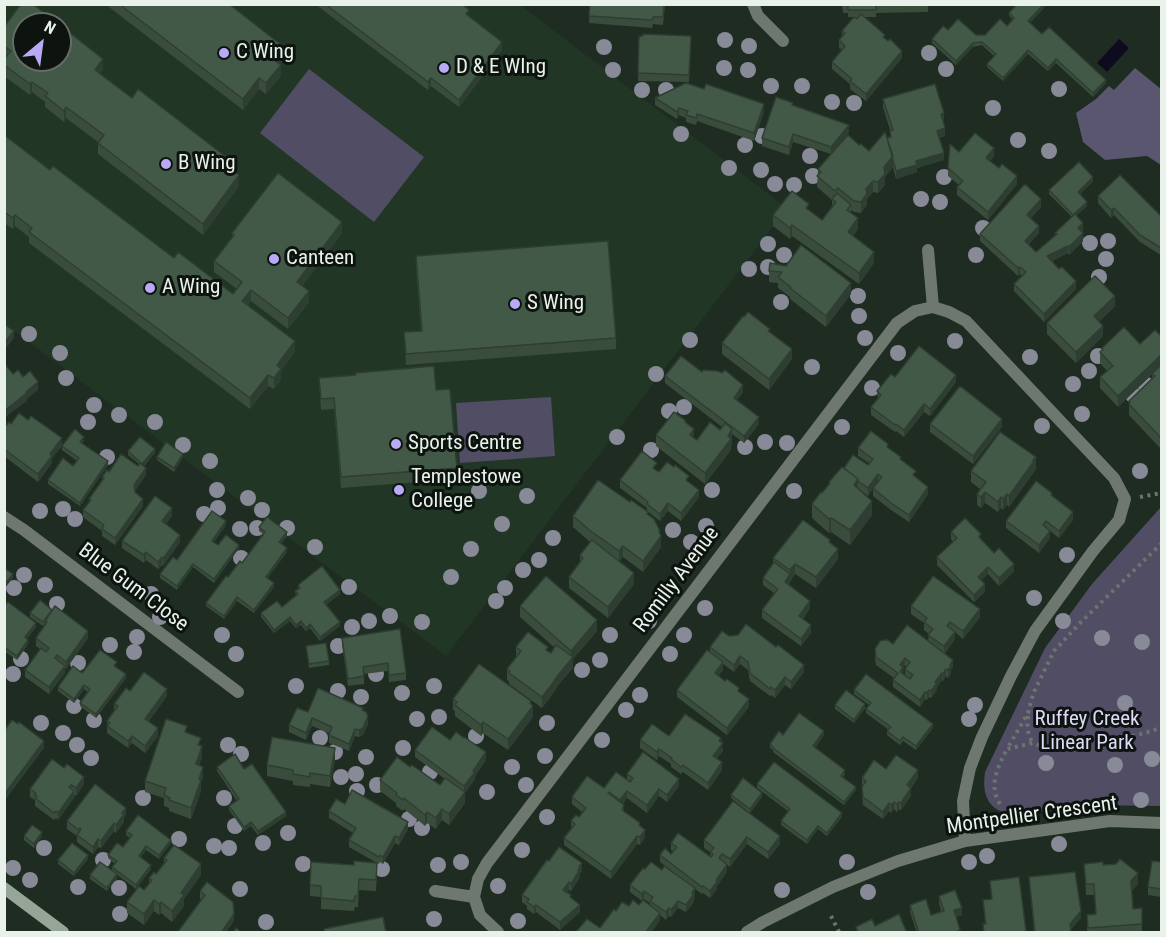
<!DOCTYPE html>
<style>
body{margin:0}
#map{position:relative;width:1166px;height:937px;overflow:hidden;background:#1e2c21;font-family:"Roboto Condensed",sans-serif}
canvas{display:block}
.frame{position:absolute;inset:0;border:6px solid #e8f1ea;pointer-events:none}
.north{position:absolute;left:12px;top:12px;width:60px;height:60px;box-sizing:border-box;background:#0d130e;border:2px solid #656c66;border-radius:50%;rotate:29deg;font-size:16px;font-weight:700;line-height:24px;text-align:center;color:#e8f1ea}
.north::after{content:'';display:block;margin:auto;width:21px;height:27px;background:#b9aaf7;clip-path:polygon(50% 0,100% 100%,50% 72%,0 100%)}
</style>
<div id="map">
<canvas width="1166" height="937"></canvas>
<div class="frame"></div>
<div class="north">N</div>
</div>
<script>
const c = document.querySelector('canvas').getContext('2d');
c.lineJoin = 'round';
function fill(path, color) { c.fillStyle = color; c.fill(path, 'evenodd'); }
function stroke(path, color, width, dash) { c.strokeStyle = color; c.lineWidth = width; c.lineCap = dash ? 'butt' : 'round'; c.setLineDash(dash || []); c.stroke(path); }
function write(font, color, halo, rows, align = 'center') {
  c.font = font + ' "Roboto Condensed",sans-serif'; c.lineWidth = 6; c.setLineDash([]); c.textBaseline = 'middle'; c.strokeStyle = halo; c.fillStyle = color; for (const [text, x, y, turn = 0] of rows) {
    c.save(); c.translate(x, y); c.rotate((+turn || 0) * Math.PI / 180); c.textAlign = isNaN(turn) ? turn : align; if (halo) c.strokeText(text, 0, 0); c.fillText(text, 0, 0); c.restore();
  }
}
fill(new Path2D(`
 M4 5H520L787 208 446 656 5 324ZM24 24H60V60H24Z`), '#223626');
fill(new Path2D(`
 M309 69 424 157 374 222 260 133Z
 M551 397 555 456 460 463 456 403Z
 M1161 507V806C1141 806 1121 805 1101 806 1080 806 1016 819 1000 811 984 803 983 788 985 772L1045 648 1092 584Z`), '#514d65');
fill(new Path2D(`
 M1135 68 1161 89V165L1147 156 1105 160 1083 142 1076 113 1096 99 1109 86 1114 90Z`), '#5a566f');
fill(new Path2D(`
 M1119 39 1129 48 1107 72 1097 63Z`), '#0f0b1e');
stroke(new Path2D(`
 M1140 497 1161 493 1162 494
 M1162 543 1081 622 1054 651 1033 694 1028 713 1007 749 1033 743 1049 749 1070 748 1107 743 1152 731 1162 727
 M1028 716C1027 727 1027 734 1033 743
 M1000 804C988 785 998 767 1007 749
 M831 916 839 932`), '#6a766d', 4, [3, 4.5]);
stroke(new Path2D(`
 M753 4 758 16 783 41
 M933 307 949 312 966 321 1114 478 1125 499 1119 520 1093 551 1035 631 1011 676 982 737 970 768 963 801 965 841
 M4 517 24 530 238 692
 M435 891 474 897 480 915 498 932
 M474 897 478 879 487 863 897 323 915 311 933 307 928 250
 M747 932 763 922 833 887 898 861 965 841 1110 821 1162 823`), '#6e786f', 12);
stroke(new Path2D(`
 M4 888 63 932`), '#95a698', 12);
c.fillStyle = '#888b97';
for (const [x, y] of [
 [725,40],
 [749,46],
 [604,47],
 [929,53],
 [724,68],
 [946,69],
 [613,70],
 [748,70],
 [771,86],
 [802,86],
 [1059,89],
 [642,90],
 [666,90],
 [832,102],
 [854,103],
 [993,108],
 [681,134],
 [762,136],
 [1018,140],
 [745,145],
 [1049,151],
 [810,156],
 [729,168],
 [761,170],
 [813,176],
 [944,177],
 [775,184],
 [794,185],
 [921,199],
 [940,202],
 [983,228],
 [1108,241],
 [1090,243],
 [768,244],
 [784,255],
 [976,255],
 [1106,259],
 [768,267],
 [749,269],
 [1099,277],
 [858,296],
 [781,302],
 [859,316],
 [29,334],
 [865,338],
 [690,340],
 [955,341],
 [60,353],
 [898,353],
 [1098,356],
 [1030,357],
 [812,367],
 [1089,371],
 [656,374],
 [66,378],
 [1073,384],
 [1145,384],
 [872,388],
 [1133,395],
 [94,405],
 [684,407],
 [669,411],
 [1082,414],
 [119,415],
 [88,422],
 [155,422],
 [1042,426],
 [842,427],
 [617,437],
 [765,442],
 [787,443],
 [183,445],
 [745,447],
 [651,450],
 [107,457],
 [210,461],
 [1140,471],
 [217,490],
 [712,490],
 [479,491],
 [794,491],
 [527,496],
 [248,498],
 [218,508],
 [63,509],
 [262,510],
 [40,511],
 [204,514],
 [75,519],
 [502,524],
 [706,526],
 [257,528],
 [287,528],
 [240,529],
 [673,530],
 [553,538],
 [691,542],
 [315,547],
 [471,549],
 [1067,555],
 [241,558],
 [539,560],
 [523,570],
 [24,575],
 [451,577],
 [45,585],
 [349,587],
 [14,588],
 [505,588],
 [151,594],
 [1034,598],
 [496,601],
 [57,604],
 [705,608],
 [390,616],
 [160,617],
 [369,621],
 [649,621],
 [1063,621],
 [422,622],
 [352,627],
 [222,635],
 [610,635],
 [684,635],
 [137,637],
 [1102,638],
 [1142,642],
 [110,645],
 [338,646],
 [134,652],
 [236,654],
 [670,654],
 [21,659],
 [600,660],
 [78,663],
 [582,670],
 [13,674],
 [376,674],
 [296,686],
 [434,686],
 [338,691],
 [402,693],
 [640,695],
 [361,697],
 [1125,703],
 [975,705],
 [74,706],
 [626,710],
 [439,717],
 [417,719],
 [969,719],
 [94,720],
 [41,723],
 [547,723],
 [63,733],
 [476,736],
 [320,738],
 [602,740],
 [77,745],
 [228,745],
 [403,748],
 [335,752],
 [241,754],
 [545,756],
 [366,757],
 [91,758],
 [1152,759],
 [1046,763],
 [1115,765],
 [512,767],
 [430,772],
 [356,774],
 [341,777],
 [377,785],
 [526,785],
 [357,791],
 [487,792],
 [143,798],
 [224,798],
 [1141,800],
 [547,817],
 [409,819],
 [235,826],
 [422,828],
 [288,833],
 [179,839],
 [263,843],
 [1059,844],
 [214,846],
 [44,848],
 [229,848],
 [522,850],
 [987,856],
 [103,860],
 [461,862],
 [847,862],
 [969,862],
 [303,864],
 [438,865],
 [13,868],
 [382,869],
 [30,880],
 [498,886],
 [78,887],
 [119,888],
 [240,889],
 [782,890],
 [868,892],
 [120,914],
 [434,919],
 [518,921],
 [266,922]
]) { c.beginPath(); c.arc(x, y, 8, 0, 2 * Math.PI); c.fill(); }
fill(new Path2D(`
 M105 4H229L284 58 280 64 281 76 266 94 259 89 243 110Z
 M315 4H462L469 17 502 50 459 107 431 86 428 90Z
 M590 4H665L663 25 653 24 652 28 589 23Z
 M842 4H928V12L876 13V17H865L902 58 866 101 850 89V84L832 69V62L842 50 839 48V40L842 36V31L854 17H848V13H843Z
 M1044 8 1030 23 1042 34 1106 83 1093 97 1056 63 1048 71 1028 54 1003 81 987 67V64L994 56 982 45 973 47 956 65 932 43V39L948 30 976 35H985L1007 26 1013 20 1009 16V13Z
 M4 27 103 69 100 74 132 98 234 171 239 186 203 235 98 154V142L66 118 64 122 45 107V102L32 92 30 95 4 76V59L6 58 4 57Z
 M639 36H691L689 82 638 81Z
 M655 98 764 112 754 141 697 121 696 125 686 122V118L679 115 677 119 655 105Z
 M883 99 944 121H943L945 136 939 138 944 160 917 168V172L896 179 893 167 885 177V185L878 193 873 192 867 199V205L861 213 854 212 851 210V213L858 229 853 236 874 263 859 284 792 236 790 239 773 226V215L809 210 822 220 832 206V200L817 187 818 169 831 154 793 142 789 155 762 146V138L793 106 849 132 832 154 859 145 869 151 890 138V130L883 107Z
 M4 135 50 170 174 258 233 294 237 289 214 272V261L232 238V233H342L302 286 309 302 288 329 251 301 248 305 295 352 281 371V380L274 389 268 386 250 409 29 243V237L15 226 13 229 4 223Z
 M959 152 994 156 990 161 1017 184 988 220 957 195V187L959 185 948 176V168Z
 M1093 181 1080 194 1087 206 1076 216 1083 231 1082 232 1083 241 1069 255 1068 253 1052 261 1076 289 1044 322 1014 291V284L1022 276 1020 274 1018 276 980 241V234L1041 207 1030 219 1039 233 1028 245 1036 252 1055 235V233L1072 217 1049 194V190Z
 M1098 196 1158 213 1161 216V255L1140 242 1114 215 1111 218 1098 203Z
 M416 256 616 338V349L406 365 404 332 421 331 416 267Z
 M770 263 851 294 826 327 790 299V297L778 288V283L769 282V271Z
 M1115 306 1099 322 1103 336 1076 363 1047 334V323Z
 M770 332 792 359 769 390 722 354V343Z
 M1161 336V449L1129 415V401L1152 378V374L1118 407 1100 388V377L1107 371 1100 363V352L1102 350V348L1140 344Z
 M702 372 743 392 737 400 759 424 744 443 732 434 731 450 705 484 656 446V435L686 423 694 438 697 440 720 430 722 427 665 383V376Z
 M895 377 956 382 930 416 924 412 904 437 896 431 895 432 871 415V407L878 399 877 391Z
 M319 378 436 390 457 468V479L341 488 334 409 321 410Z
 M11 424 62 446 52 458V463L38 482 4 456V428Z
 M930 424 1002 427 973 464 930 432Z
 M84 440 82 443 108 465 80 506 48 484V480L73 466 77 461 62 450V446Z
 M858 448H888L901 460 928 494 909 522 891 510 873 496V488L868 496 858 488 872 515 850 545 831 532 829 533 812 518V504L822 493 829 484V482L844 468 868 465 869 463 858 456Z
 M128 451 155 453 144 466 146 475 134 491 143 506 115 545 102 536V531L83 517V510L89 502V499L102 481V477L109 472 138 466 139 464 128 455Z
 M157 457H183L174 472 157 460Z
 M1036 468 1034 472 1009 507 1007 505 1003 510 1001 508 998 512 985 503 981 508 977 505V494L980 489 971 482V471Z
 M657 470 659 472 689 482 699 497 681 521 668 511 660 521 647 511V508L620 488V480Z
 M1052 496 1073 520 1059 538 1050 531V538L1039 553 1006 528V521Z
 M648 514 660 534 661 547 643 572 623 557 619 562 634 584 608 618 569 588V577L580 562V555L590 542 573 527V516Z
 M172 516 166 524 180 542 163 566 162 565 158 569 146 560 144 563 122 548V541Z
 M226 525 214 542 218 545 239 548 214 583 193 567 177 590 160 578V574L177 560Z
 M259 527 287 536 281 544 287 552 267 578 274 587 254 613 237 601 224 619 206 606V603L242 563 263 534 259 531Z
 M951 532 981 540 1014 571 999 586 988 574 981 580 985 592 974 602 937 565V557L953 542 951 539Z
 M830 543 838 559 816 588 795 574 789 584 810 608 803 619 811 633 801 646 762 618V610L774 593 763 585V578L773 564V558Z
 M298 585 340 594 326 605 340 626 320 641 310 628 306 631 301 625 296 628 290 621 274 633 261 617V613L282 607 296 596 295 591 298 589Z
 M4 606 36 627 27 639 28 644 17 660 4 651Z
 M520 606 597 631 573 659V668L559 684 548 701V700L542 708 509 684V681L507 680V669L516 657V647L548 651 551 653 555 648 520 617Z
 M911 606 980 617 963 639 955 632V639L945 653 953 667 951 670V673L948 678 946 676 943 681 942 680 937 687V690L931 698 929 697 927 700 925 699 920 707 893 687V680L894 678 876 665 875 657V649L893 644 928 641 929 634 924 630V623L911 614ZM905 665 907 667 905 669V676L903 674V668Z
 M30 613 88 638 66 669 65 668V673L49 694 25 677V670L40 649 36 646V638L45 625V623L43 626 30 617Z
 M729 636 804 672 791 689 785 685 775 698 771 695 770 696 750 681 748 670 740 664 734 672 723 664V670L718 676 739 692 749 707 727 735 677 697V690L710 653V647Z
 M342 638 406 673V680L389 682 388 671 364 674V684L348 686 342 645Z
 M306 646 329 661V665L309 668Z
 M117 666 116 667 126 678 96 718 80 706V703L88 692 84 689 74 703 58 691V687L82 673Z
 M854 690 933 728 916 750 903 741 900 745 887 735V731L889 730 866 713V709L869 705 854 694Z
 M130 691 167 696 149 721 158 736 145 753 132 743 128 748 107 733V721L114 710V704Z
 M453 699 531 704 533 717 508 750 483 733 481 736 455 716V711L453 710Z
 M835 705 865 708 854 723 835 709Z
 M363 711 368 724 363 735 359 737 355 736 349 751 329 743V733L312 726 306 740 289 732V725L308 712Z
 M187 733 201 746 202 757 199 765 203 777 201 782V791L191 819 169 811V808L164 806V798L145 792V781Z
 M783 735H824L815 748 845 774 843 777 856 790 844 805 773 752V750L770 748V744Z
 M669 736 721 742 723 751 717 758 722 770 708 790 683 772 681 774 671 767V764L659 756 657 760 640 748V740Z
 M450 740 486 760 475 776V779L465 793V803L449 825 442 820 436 829 427 823 425 826 404 809 403 811 396 806V803L380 791V780L410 767 440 785 445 779 415 757V750Z
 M52 759 84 784 76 796 74 795V798L58 820 56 818 54 820 35 806V800L30 797V789Z
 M335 759 330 787 310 784V787L293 785V781L267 776V765Z
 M217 767 244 769 286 816 258 835 251 826 244 831 229 810V806L237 801 217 771Z
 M886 769 918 778 911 788V796L901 810 899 809 897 812 894 809 891 813 889 811 883 819 863 805 862 794V778Z
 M627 774 679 786 667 802 659 796 647 813 627 798 623 804 624 811 640 826 645 837 640 845 637 844 611 879 564 845V838L571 828V821L579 817 583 813 572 804V797L604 788 627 780Z
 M757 784 842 817 827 836 818 829 807 844 781 825V821L788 811 757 788Z
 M731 795 762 797 750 813 731 798Z
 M733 801 780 844 768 859 747 844 730 867 727 865V872L717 886V889L710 898 703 893 702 894 695 889 694 902 686 912 678 908 671 917 669 916 666 920 660 915V920L651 933H575L600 928 616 911 629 906 639 905 642 901 630 892V885L645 869 662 870 672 871 660 862V855L671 854 673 852 671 850V843L710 857V852L704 848V840ZM644 899 650 903V905L643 900Z
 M345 804 408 829 399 845 395 843 383 864 380 862 379 864 349 847V840L353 833 329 818V811Z
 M126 815 124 817V822L116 833 114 831 101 848 98 847 93 854 77 842V836L67 829V821Z
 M126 831 171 843 159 859 146 850 141 857 151 869 136 889 112 871V867L115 864 108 858V855L123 847 130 838 126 835Z
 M24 836H42L34 848 24 840Z
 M164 858 201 875 184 899V906L172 922 161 913 159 915 154 911 144 925 127 913V902L144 890 149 884V878L156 874 164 863Z
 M88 859 74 876 58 864V860Z
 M549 861 582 871 580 873 579 879 571 891 569 890 567 892 580 912 560 930 536 912 534 914 527 909V906L522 902V895Z
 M1161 862V897L1148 895V887Z
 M1084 864 1103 865 1138 884 1131 892 1133 909 1142 908V933H1087V915L1096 914 1094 895H1086Z
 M377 874 376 891 359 890 358 907H355L354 911 321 909V897L310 896V885Z
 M90 875 117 878 107 891 90 879Z
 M1019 877 1026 933H983V924H985L983 900 991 899 990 881Z
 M1029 877 1081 918 1070 930 1071 933H1034Z
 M207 882 234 921 200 899V891Z
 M939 896 962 915 956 917 960 933H917L910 912V905L931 915 941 911 939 903Z`), '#3a4d3d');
fill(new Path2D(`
 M1044 4V8L1028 25V21Z
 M502 42V50L459 107V100Z
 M973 43V47L956 65V61Z
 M284 47V58L274 71V60Z
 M1028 50V54L1003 81V78Z
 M902 51V58L866 101V94Z
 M103 59V69L95 81V70Z
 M1056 59V63L1048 71V68Z
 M281 65V76L266 94V83Z
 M259 78V89L243 110V99Z
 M431 78V86L428 90V82Z
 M1106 80V83L1093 97V93Z
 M32 82V92L30 95V84Z
 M764 104V112L754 141V133Z
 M66 107V118L64 122V111Z
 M679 108V115L677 119V112Z
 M944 113V121L941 122V114Z
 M849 125V132L831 154V147Z
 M945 128V136L937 138V131Z
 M793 134V142L789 155V147Z
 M994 148V156L986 165V158Z
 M944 153V160L917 168V172L896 179V171L916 161Z
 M893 156V167L885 177V185L878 193V182L884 167Z
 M239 175V186L203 235V224Z
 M1017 176V184L988 220V212Z
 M1093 177V181L1078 196V192Z
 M873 181V192L867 199V205L861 213V202L866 189Z
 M1041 199V207L1027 223V215Z
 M1087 202V206L1073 219V215Z
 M1114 208V215L1111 218V210Z
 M15 215V226L13 229V218Z
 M858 218V229L848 243V232Z
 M342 222V233L297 293V282Z
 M1083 223V231L1078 235V228Z
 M792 225V236L790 239V228Z
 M1039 226V233L1025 249V241Z
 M1083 233V241L1069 255V247Z
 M1068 246V253L1047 263V256Z
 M874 252V263L859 284V273Z
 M1020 267V274L1018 276V268Z
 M1076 281V289L1044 322V314Z
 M851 283V294L826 327V316Z
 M251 290V301L242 312V301Z
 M309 291V302L288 329V318Z
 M1115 296V306L1094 327V316Z
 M1103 326V336L1076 363V352Z
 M14 331V338L4 351V343Z
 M295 341V352L281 371V380L274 389V378L277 365Z
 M792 349V359L769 390V379Z
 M1161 355V366L1118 407V396Z
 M268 375V386L250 409V398Z
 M956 375V382L930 416V409Z
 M38 382V390L27 399V401L4 418V411Z
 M743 385V392L734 405V398Z
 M924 404V412L904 437V430Z
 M759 417V424L744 443V436Z
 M1002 419V427L973 464V456Z
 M694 429V440L690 435Z
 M732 429 731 450 705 484V473Z
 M62 438V446L52 458V463L38 482V474L50 454Z
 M155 449V453L142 467V464Z
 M183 454V457L174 472V468Z
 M1036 457V468L1034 472 1009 507V496Z
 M108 461V465L80 506V503Z
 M146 468V475L134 493V485Z
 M878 474V481L868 496V488Z
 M858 479V493L854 485Z
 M928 487V494L909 522V515Z
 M699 490V497L681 521V513Z
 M985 492V503L981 508V497Z
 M1007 494V505L1003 510V499Z
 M1001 497V508L998 512V502Z
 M143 499V506L115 545V538Z
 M872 501V515L850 545V530Z
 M668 503V511L660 521V514Z
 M172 508V516L162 529V521Z
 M1073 512V520L1059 538V531Z
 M831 518V532L829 533V519Z
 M226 521V525L212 545V541Z
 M660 531 661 547 643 572V561Z
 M1050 531V538L1039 553V545Z
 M287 532V536L279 546V542Z
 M180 535V542L163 566V559Z
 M239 545V548L214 583V579Z
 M623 546V557L619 562V551Z
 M287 548V552L266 581V577Z
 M838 549V559L816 588V577Z
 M146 552V560L144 563V555Z
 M162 557V565L158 569V562Z
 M193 564V567L177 590V586Z
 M795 564V574L785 589V582L790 575V570Z
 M1014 564V571L999 586V578Z
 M988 567V574L978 584V577Z
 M634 573V584L608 618V607Z
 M13 574V578L4 589V585Z
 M274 583V587L254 613V610Z
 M985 584V592L974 602V595Z
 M340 590V594L324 606V602Z
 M237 597V601L224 619V616Z
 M810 601V608L799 624V616Z
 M980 609V617L963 639V631Z
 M290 617V621L274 633V630Z
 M597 620V631L573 659V668L559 684 548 701V690L559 674 571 660V651Z
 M301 621V625L296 628V625Z
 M340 622V626L320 641V637Z
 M36 623V627L25 641V637Z
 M310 624V628L306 631V628Z
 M811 625V633L801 646V639Z
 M88 631V638L66 669V662Z
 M955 632V639L944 653V646Z
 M28 640V644L17 660V656Z
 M740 656V664L734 672V665Z
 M905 658 903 675 900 680V665Z
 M953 660V667L951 670V673L948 678V670L950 665Z
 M723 662V670L715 681V673Z
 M804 665V672L791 689V682Z
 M65 666V673L49 694V687Z
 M946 669V676L943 681V674Z
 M942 673V680L937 687V690L931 698V691L935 682Z
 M126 674V678L96 718V714Z
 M785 677V685L775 698V690Z
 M84 685V689L74 703V699Z
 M167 689V696L145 726V719Z
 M548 689V700L542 708V697Z
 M929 690V697L927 700V693Z
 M925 692V699L920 707V700Z
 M749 699V707L727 735V728Z
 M531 701V709L533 706V717L508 750V739Z
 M865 704V708L854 723V720Z
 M368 716V724L363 735 359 737V730Z
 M312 718V726L306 740V733Z
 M483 722V733L481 736V725Z
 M933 724V728L916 750V746Z
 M158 728V736L145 753V746Z
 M355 729V736L349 751V744Z
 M824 731V735L813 750V746Z
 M132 736V743L128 748V741Z
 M721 738 723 751 713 763V756Z
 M44 741V748L6 799V792Z
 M202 746V757L196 775V764Z
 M335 748V759L330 787V776Z
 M659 749V756L657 760V752Z
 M486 752V760L475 776V779L465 793V803L449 825V814L464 793V786Z
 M722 762V770L708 790V783Z
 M203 767V777L201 782V791L191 819V808Z
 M918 770V778L907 792V785Z
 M84 777V784L76 796V788Z
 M679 779V786L667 802V795Z
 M856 787V790L844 805V802Z
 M911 788V796L901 810V803Z
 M659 789V796L647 813V805Z
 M74 791V798L58 820V813Z
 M627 791V798L620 807V800Z
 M762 793V797L750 813V809Z
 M894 802V809L891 813V805Z
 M899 802V809L897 812V804Z
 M889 803V811L883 819V812Z
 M126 808V815L124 817V822L116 833V825L122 813Z
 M442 809V820L436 829V818Z
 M286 812V816L258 835V831Z
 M427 812V823L425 826V815Z
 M842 813V817L827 836V833Z
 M251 822V826L244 831V827Z
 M408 822V829L399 845V838Z
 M114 823V831L101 848V841Z
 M818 826V829L807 844V840Z
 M645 830V837L640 845V837Z
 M42 832V836L34 848V844Z
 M395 836V843L383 864V857Z
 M637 836V844L611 879V872Z
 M780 836V844L768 859V852Z
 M747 837V844L730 867V859Z
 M98 839V847L93 854V847Z
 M171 840V843L159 859V855Z
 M146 846V850L139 860V856Z
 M88 855V859L74 876V873Z
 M582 863V871L580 873 579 879 571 891V884L579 867Z
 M201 864V875L184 899V906L172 922V911L181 893Z
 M151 865V869L136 889V885Z
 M727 865V872L717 886V889L710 898V891L716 880Z
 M1138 873V884L1131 892V881Z
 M117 874V878L107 891V888Z
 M569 882V890L563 897V890Z
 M695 888 694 902 686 912V905L692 893Z
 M644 891V899L642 901V894Z
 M154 900V911L144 925V914Z
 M678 901V908L671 917V910Z
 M161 902V913L159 915V904Z
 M536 905V912L534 914V907Z
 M580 905V912L560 930V922Z
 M669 908V916L666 920V912Z
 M962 908V915L954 918V910Z
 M1081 911V918L1070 931V924Z
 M660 913V920L651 933H645Z
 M234 914V921L226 933H221Z`), '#2f3e32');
const building = new Path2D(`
 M21 4H33L58 24H24V60H60V25L103 59 95 70 99 73 132 98 138 89 234 163 230 168 239 175 203 224 98 143 104 135 66 107 64 111 45 96 48 93 32 82 30 84 4 65V59L11 51 4 46V27Z
 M119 4H229L284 47 274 60 281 65 266 83 259 78 243 99Z
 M325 4H462L469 10 466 14 502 42 459 100 431 78 428 82Z
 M590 4H664L663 17H653L652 20 589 16Z
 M843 4H928V5H876V10H848V5H843Z
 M1017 4H1044L1028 21 1042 34 1049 27 1106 80 1093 93 1056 59 1048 68 1028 50 1003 78 987 64 996 54 982 42 973 43 956 61 932 39 943 26 948 30 958 19 976 35H985L1000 19 1007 26 1014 18 1009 13Z
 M861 14 885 35 883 37 888 41 890 39 902 51 866 94 850 81 852 79 832 62 845 46 839 40 845 33 842 31 854 17 857 19Z
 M643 34 691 36 689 75 638 73 639 36H643Z
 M686 83 704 89 706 84 764 104 754 133 697 114 696 118 686 115 688 111 679 108 677 112 655 98Z
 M935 84 944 113 941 114 945 128 937 131 944 153 916 161 917 165 896 171 887 138 891 137 890 131 893 130 883 99Z
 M776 97 793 103 792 105 849 125 831 147 793 134 789 147 762 138Z
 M885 132 893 156 884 167 885 174 878 182 873 181 866 189 867 194 861 202 854 201 838 188 835 191 817 176 821 172 818 169 848 135 859 145 861 144 869 151Z
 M975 133 994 148 986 158 999 168 1002 164 1017 176 988 212 957 187 963 181 948 168 950 144 959 152Z
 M4 135 50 170 53 166 174 258 178 252 233 294 242 282 214 261 234 235 232 233 278 173 342 222 297 282 309 291 288 318 251 290 242 301 295 341 277 365 281 369 274 378 268 375 250 398 29 232 32 228 15 215 13 218 4 212Z
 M1079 162 1093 177 1078 192 1087 202 1073 215 1049 190Z
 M1120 175 1161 216V248L1140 235 1114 208 1111 210 1098 196Z
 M1025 184 1041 199 1027 215 1039 226 1025 241 1036 252 1057 234 1055 233 1075 214 1083 223 1078 228 1083 233 1069 247 1068 246 1047 256 1059 269 1062 267 1076 281 1044 314 1014 284 1026 272 1020 267 1018 268 980 234Z
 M792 191 809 204 806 208 822 220 836 202 832 199 837 193 851 205 847 210 858 218 848 232 874 252 859 273 792 225 790 228 773 215Z
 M608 241 616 338 406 354 404 332 422 331 416 256Z
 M801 245 851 283 826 316 790 288 791 287 778 277 782 272 769 271 770 263 786 266Z
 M1095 276 1115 296 1094 316 1103 326 1076 352 1047 323Z
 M748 312 770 329 768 331 792 349 769 379 722 343 743 316 744 317Z
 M4 324 14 331 4 343Z
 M1124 327 1140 344 1155 330 1161 336V355L1118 396 1100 377 1113 366 1100 352 1103 349 1102 348Z
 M919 346 956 375 930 409 924 404 904 430 896 424 895 425 871 407 881 395 877 391 891 374 895 377Z
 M681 356 702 372 703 370 718 371 722 373 725 370 743 385 734 398 759 417 744 436 665 376Z
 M4 363 13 374 18 370 23 377 30 371 38 382 26 392 27 393 4 411Z
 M1161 365V438L1129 404 1130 403 1129 401 1155 376 1152 374Z
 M434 366 436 390 450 389 457 468 341 477 334 398 321 399 319 378 356 375 355 373Z
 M960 386 1002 419 973 456 930 424Z
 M674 412 686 421 685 422 694 429 690 435 697 440 710 422 720 430 725 423 732 429 728 436 731 439 705 473 656 435Z
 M19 413 28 420 31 416 62 438 50 454 52 456 38 474 4 449V428L9 422 11 424Z
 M75 429 84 437 80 442 108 461 80 503 48 480 63 458 73 466 79 458 62 446Z
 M871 431 888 444 887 447 901 457 900 459 916 471 913 475 928 487 909 515 891 503 873 488 882 477 878 474 868 488 858 481V479L844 468 853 455 868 465 873 459 858 448Z
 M1000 432 1036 457 1033 460 1034 461 1009 496 1007 494 1003 499 1001 497 998 502 985 492 981 497 977 494 986 482 971 471Z
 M140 437 155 449 142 464 128 451Z
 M166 442 183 454 174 468 157 457Z
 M642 451 657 463 653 468 659 472 667 462 674 467 675 465 689 476 686 480 699 490 681 513 668 503 660 514 647 504 648 502 620 480Z
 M121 454 138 466 140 463 146 468 134 485 135 492 143 499 115 538 102 529 104 525 83 510 91 500 89 499 104 478 102 477 107 470 109 472Z
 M842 467 858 479 854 485 872 501 850 530 831 518 829 519 812 504 821 492 822 493 830 483 829 482Z
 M598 480 630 502 631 500 648 512 647 514 654 519 660 531 659 532 661 536 643 561 623 546 619 551 592 532 573 516Z
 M1036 481 1052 493 1051 495 1073 512 1059 531 1046 521 1043 525 1050 531 1039 545 1006 521Z
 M155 496 172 508 162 521 180 535 163 559 162 557 158 562 146 552 144 555 122 541Z
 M212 511 226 521 212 541 218 545 226 535 239 545 214 579 193 564 177 586 160 574 173 557 177 560Z
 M267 517 287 532 279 542 287 548 266 577 274 583 254 610 237 597 224 616 206 603 226 576 228 577 240 561 242 563 265 532 259 527Z
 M965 518 981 534 979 537 994 553 999 548 1014 564 999 578 988 567 978 577 985 584 974 595 937 557 957 538 951 532Z
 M803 520 830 540 829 542 838 549 816 577 795 564 790 570 773 558Z
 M592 540 634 573 608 607 569 577 583 558 580 555Z
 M774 562 790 574 785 582 810 601 799 616 811 625 801 639 762 610 778 589 763 578Z
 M322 566 340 590 324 602 340 622 320 637 310 624 306 628 301 621 296 625 290 617 274 630 261 613 277 601 282 607 298 594 295 591 300 588 298 585Z
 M4 568 13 574 4 585Z
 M546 576 597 620 571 651 520 606Z
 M933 576 980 609 963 631 950 622 947 626 955 632 944 646 928 635 933 629 924 622 927 618 911 606Z
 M40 600 52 610 43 622 30 613Z
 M8 602 36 623 25 637 28 640 17 656 4 647V606Z
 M55 606 88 631 66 662 57 655 55 658 65 666 49 687 25 670 41 648 46 652 49 648 36 638 47 622 45 621Z
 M746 624 776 647 778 645 804 665 791 682 785 677 775 690 771 687 770 689 750 673 748 662 740 656 734 665 710 647 722 631 729 636 738 635Z
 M907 625 953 660 950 665 951 666 948 670 946 669 943 674 942 673 935 682 937 683 931 691 929 690 927 693 925 692 920 700 893 680 898 673 876 657 875 649 880 641 884 640H888L893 644ZM905 658 910 662 905 669 913 675 910 679 900 672 903 667 900 665Z
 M400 629 406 673 389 675 388 663 363 667 364 676 348 679 342 638Z
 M528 632 548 647 546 650 551 653 556 645 573 657 559 674 548 690V689L542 697 509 673 510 671 507 669 521 651 516 647Z
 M326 643 329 661 309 664 306 646Z
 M100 650 117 662 114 666 126 674 96 714 80 703 90 689 84 685 74 699 58 687 73 666 82 673Z
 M707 650 723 662 715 673 725 681 727 679 739 688 738 691 749 699 727 728 677 690Z
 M479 664 531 701 530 703 533 706 508 739 483 722 481 725 455 705 457 702 453 699Z
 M144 672 167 689 145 719 158 728 145 746 132 736 128 741 107 726 110 723 107 721 118 706 114 704 126 688 130 691Z
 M866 674 933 724 916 746 903 737 900 741 887 731 891 727 866 709 871 703 854 690Z
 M318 688 363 708 362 710 366 712 368 716 363 728 359 730 355 729 349 744 329 735 332 727 312 718 306 733 289 725 297 708 308 712Z
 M846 690 865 704 854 720 835 705Z
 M799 713 824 731 813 746 845 770 841 776 856 787 844 802 773 748V747L770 744 779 731 783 735Z
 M685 714 721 738 719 741 723 743 713 756 722 762 708 783 683 765 681 767 671 759 672 758 659 749 657 752 640 740 652 724 669 736Z
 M166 719 187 726 185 732 201 738 198 745 202 746 196 764 203 767 199 779 201 780 191 808 169 800 170 798 164 795 166 788 145 781Z
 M12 720 18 724 19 722 44 741 6 792 5 791 4 792V731Z
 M432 727 450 740 456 732 464 738V737L486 752 473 771 475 772 464 786 415 750Z
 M272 737 335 748 330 776 310 773V777L293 774V770L267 765Z
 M643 752 679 779 667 795 659 789 647 805 627 791 620 800 609 792 608 793 624 805 622 810 640 823 639 825 645 830 640 837 637 836 611 872 564 838 575 824 571 821 576 815 579 817 586 808 572 797 587 776 604 788 616 772 630 782 633 778 627 774Z
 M235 754 244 769 252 764 286 812 258 831 251 822 244 827 229 806 239 799 217 767Z
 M896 755 918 770 907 785 911 788 901 803 899 802 897 804 894 802 891 805 889 803 883 812 863 797 862 787 866 781 862 778 874 760 886 769Z
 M397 757 410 767 412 765 440 785 445 778 465 792 449 814 442 809 436 818 427 812 425 815 404 798 403 800 396 795 397 793 380 780Z
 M52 759 64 768 67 764 84 777 76 788 71 785 69 787 74 791 58 813 56 811 54 813 35 798 37 796 35 795 36 793 30 789Z
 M774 762 842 813 827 833 818 826 807 840 781 821 790 809 757 784Z
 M743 778 762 793 750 809 731 795Z
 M95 784 126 808 122 813 124 814 116 825 114 823 101 841 98 839 93 847 77 835 81 829 80 828 79 830 67 821Z
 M352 790 408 822 399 838 395 836 383 857 380 855 379 857 349 840 356 828 329 811 336 799 345 804Z
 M733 801 780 836 768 852 747 837 730 859 722 854 719 858 727 865 716 880 717 882 710 891 703 886 702 887 660 855 665 848 671 854 677 847 671 843 678 833 711 857 713 854 710 852 714 848 704 840Z
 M138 815 171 840 159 855 146 846 139 856 151 865 136 885 112 867 117 861 108 855 117 843 123 847 132 835 126 831Z
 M32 825 42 832 34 844 24 836Z
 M72 843 88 855 74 873 58 860Z
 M174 845 201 864 181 893 184 895 172 911 161 902 159 904 154 900 144 914 127 902 139 886 144 890 152 880 149 878 154 872 156 874 167 860 164 858Z
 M559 847 582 863 579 867 580 868 578 870 579 871 571 884 569 882 563 890 571 895 570 897 580 905 560 922 536 905 534 907 527 902 529 899 522 895 547 860 549 861Z
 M1120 859 1138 873 1131 881 1133 909 1142 908V924L1088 928 1087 915 1096 914 1094 884H1086L1084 864 1103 862V865L1116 864Z
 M354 861 377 863 376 880 359 879 358 896H355L354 901 321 898V886L310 885 311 862 354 865Z
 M1152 861 1161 862V889L1148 887Z
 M100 862 117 874 107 888 90 875Z
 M651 862 662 870 664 866 695 888 692 893 694 894 686 905 678 901 671 910 669 908 666 912 650 901 653 897 644 891 642 894 630 885 643 868 645 869Z
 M1075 872 1081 911 1070 924 1071 933H1035L1029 877Z
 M1019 877 1026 931H1024V933H984L983 924H986L983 900 992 899 990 881Z
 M207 882 233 902 234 914 221 933H177L205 895 200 891Z
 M955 890 962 908 954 910 960 930 952 933H919L910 905 926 899 931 915 944 911 939 896Z
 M633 900 639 905 643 900 660 913 645 933H575L587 919 600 928 614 909 616 911 622 902 629 906Z
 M899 914 907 933H858L856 927 872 919 875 926Z
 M383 917 386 933H325L324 929Z
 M236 928 242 933H233Z`);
fill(building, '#435947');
stroke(building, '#2f3e32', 1.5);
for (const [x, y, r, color] of [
 [224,53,6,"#b9aaf7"],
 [444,68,6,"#b9aaf7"],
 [166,164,6,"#b9aaf7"],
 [274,259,6,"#b9aaf7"],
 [150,288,6,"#b9aaf7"],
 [515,304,6,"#b9aaf7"],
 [396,444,6,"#b9aaf7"],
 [399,490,6,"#b9aaf7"]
]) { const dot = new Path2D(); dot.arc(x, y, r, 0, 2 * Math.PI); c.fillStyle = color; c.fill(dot); stroke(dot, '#0d130e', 2); }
write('21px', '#e8f1ea', '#0d130e', [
 ["C Wing",236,53],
 ["D & E WIng",456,68],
 ["B Wing",178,164],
 ["Canteen",286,259],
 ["A Wing",162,288],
 ["S Wing",527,304],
 ["Sports Centre",408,444],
 ["Templestowe",411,478],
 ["College",411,502]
], 'left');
write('21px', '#e8f1ea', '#0d130e', [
 ["Romilly Avenue",677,580,-53],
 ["Blue Gum Close",133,588,37],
 ["Montpellier Crescent",1032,816,-8]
]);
write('21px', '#ded9f8', '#0d130e', [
 ["Ruffey Creek",1087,720],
 ["Linear Park",1087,744]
]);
</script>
